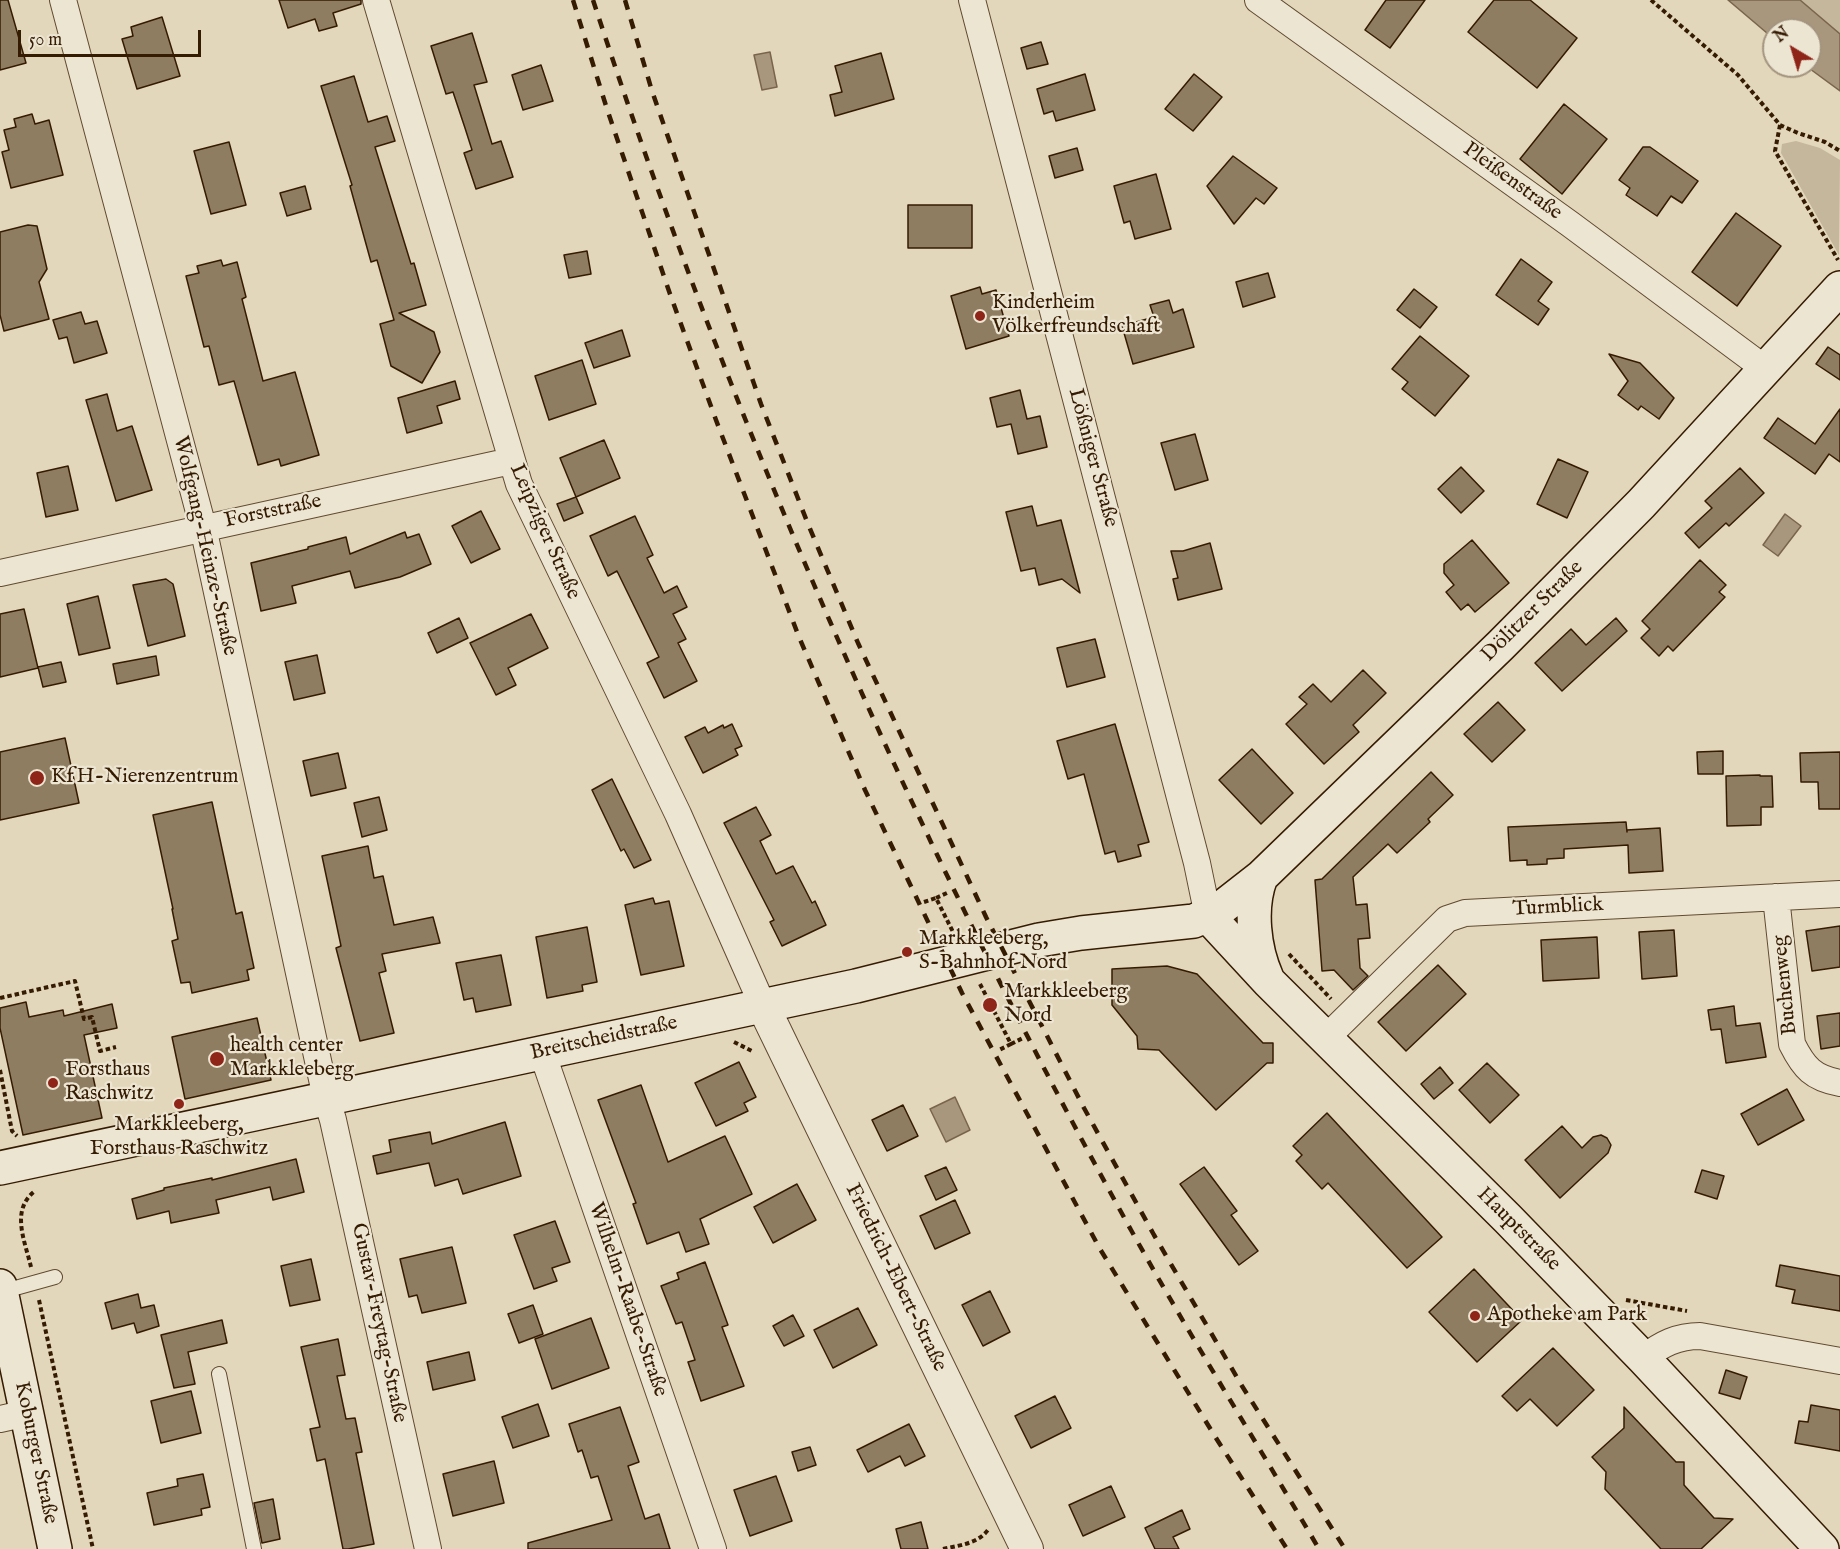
<!DOCTYPE html>
<meta charset="utf-8">
<style>
body{margin:0}
#map{position:relative;width:1840px;height:1549px;overflow:hidden;background:#e2d7ba;font-family:"IM FELL English",serif}
canvas{display:block}
.north{position:absolute;left:1762px;top:18px;width:60px;height:60px;box-sizing:border-box;background:#ece5d2;border:2px solid #a3947f;border-radius:50%;rotate:322deg;font-size:16px;font-weight:700;line-height:24px;text-align:center;color:#361b03}
.north::after{content:'';display:block;margin:auto;width:21px;height:27px;background:#8f2418;clip-path:polygon(50% 0,100% 100%,50% 72%,0 100%)}
.scale{position:absolute;left:18px;top:30px;width:183px;height:27px;box-sizing:border-box;border:3px solid #361b03;border-top:0;padding-left:8px;font-size:18px;line-height:21px;white-space:nowrap;color:#361b03;-webkit-text-stroke:4px #ece5d2;paint-order:stroke}
</style>
<div id="map">
<canvas width="1840" height="1549"></canvas>
<div class="north">N</div>
<div class="scale">50 m</div>
</div>
<script>
const c = document.querySelector('canvas').getContext('2d');
c.lineJoin = 'round';
function fill(path, color) { c.fillStyle = color; c.fill(path, 'evenodd'); }
function stroke(path, color, width, dash) { c.strokeStyle = color; c.lineWidth = width; c.lineCap = dash ? 'butt' : 'round'; c.setLineDash(dash || []); c.stroke(path); }
function write(font, color, halo, rows, align = 'center') {
  c.font = font + ' "IM FELL English",serif'; c.lineWidth = 4.5; c.setLineDash([]); c.textBaseline = 'middle'; c.strokeStyle = halo; c.fillStyle = color; for (const [text, x, y, turn = 0] of rows) {
    c.save(); c.translate(x, y); c.rotate((+turn || 0) * Math.PI / 180); c.textAlign = isNaN(turn) ? turn : align; if (halo) c.strokeText(text, 0, 0); c.fillText(text, 0, 0); c.restore();
  }
}
fill(new Path2D(`
 M1800 0H1840V34Z
 M1796 141 1820 148 1840 160 1839 255 1781 153 1782 144Z`), '#c5b79b');
const water = new Path2D(`
 M1728 0H1800L1840 34V91L1806 66H1810V30H1774V39Z
 M770 52 777 87 762 90 754 55Z
 M1785 514 1801 526 1778 556 1763 545Z
 M955 1097 970 1130 946 1142 930 1109Z`);
fill(water, '#a8977c');
stroke(water, '#7a654c', 1.5);
const building = new Path2D(`
 M0 0H8L26 63 0 70Z
 M279 0H361V4L333 13 337 26 319 31 315 19 288 28Z
 M1386 0H1425L1390 48 1365 30Z
 M1494 0H1530L1577 38 1537 88 1468 32Z
 M162 17 180 76 137 89 122 39 133 36 131 27Z
 M472 33 487 82 474 85 492 144 501 141 513 177 476 189 464 153 472 150 465 128 453 92 446 94 431 46Z
 M1041 42 1048 64 1027 69 1021 48Z
 M881 53 894 99 835 116 830 95 842 92 835 66Z
 M541 65 553 101 523 110 512 75Z
 M1085 74 1095 110 1056 121 1053 111 1044 114 1037 89Z
 M1194 74 1222 97 1193 131 1165 109Z
 M354 76 368 122 387 116 395 141 375 147 411 264 414 263 426 305 399 313 434 332 440 352 422 383 391 366 380 324 394 320 377 260 371 262 350 186 352 185 321 86Z
 M1564 104 1607 139 1562 194 1520 159Z
 M32 114 35 124 49 120 63 175 11 188 2 152 9 150 4 130 16 127 14 119Z
 M229 142 246 205 211 214 194 151Z
 M1643 147H1650L1698 181 1682 203 1671 196 1657 216 1626 195 1630 188 1619 180Z
 M1077 148 1083 170 1055 178 1049 156Z
 M1233 156 1277 188 1264 204 1256 198 1234 224 1207 186Z
 M1156 174 1171 229 1135 239 1130 221 1124 223 1114 186Z
 M305 186 311 209 287 216 280 193Z
 M908 205H972V248H908Z
 M1736 213 1781 246 1737 306 1692 272Z
 M28 225 37 226 47 269 39 282 49 319 4 331 0 315V232Z
 M587 251 591 274 569 278 564 255Z
 M1521 259 1552 282 1538 301 1549 309 1538 325 1496 295Z
 M221 260 223 266 237 262 246 297 242 299 263 381 295 372 319 455 281 466 279 459 258 465 234 381 219 385 209 346 204 347 186 276 199 273 197 266Z
 M1268 273 1275 297 1243 307 1236 282Z
 M980 287 982 294 996 290 1009 336 966 349 951 296Z
 M1414 289 1437 307 1420 328 1397 310Z
 M1169 300 1173 313 1183 309 1194 347 1133 364 1122 326 1154 317 1150 305Z
 M81 312 85 324 97 321 107 353 74 363 67 337 59 339 53 320Z
 M622 330 630 356 594 368 585 343Z
 M1420 336 1469 376 1435 416 1402 389 1408 382 1392 369Z
 M1828 347 1840 355V380L1816 364Z
 M1609 354 1640 363 1674 398 1659 419 1641 406 1638 410 1618 395 1628 381Z
 M582 360 596 404 549 420 535 376Z
 M455 381 460 399 437 406 442 423 407 433 398 398Z
 M1020 390 1027 419 1040 416 1047 447 1018 454 1011 424 997 427 990 398Z
 M107 394 117 431 132 426 152 490 116 501 86 400Z
 M1840 409V462L1829 454 1815 474 1764 438 1778 418 1815 444Z
 M1195 434 1208 480 1175 490 1161 443Z
 M604 440 620 478 576 497 583 513 564 521 557 504 576 497 560 458Z
 M1558 459 1588 472 1567 518 1537 504Z
 M68 466 78 510 46 517 37 473Z
 M1461 467 1484 491 1461 513 1438 489Z
 M1740 468 1764 493 1729 526 1726 523 1699 548 1685 533 1712 508 1705 501Z
 M1032 506 1037 526 1061 520 1080 593 1062 579 1039 585 1035 568 1021 571 1006 512Z
 M481 511 500 549 471 563 452 526Z
 M635 516 653 555 647 558 664 593 677 586 687 607 673 614 686 639 678 643 697 681 664 698 647 663 659 657 617 571 608 576 590 536Z
 M405 532 407 538 419 534 431 564 400 577 355 588 350 571 292 586 296 603 261 611 251 563 308 549V547L346 537 350 554Z
 M1472 540 1509 583 1475 612 1468 604 1461 610 1446 592 1454 585 1444 573V564Z
 M1210 543 1222 589 1178 600 1173 579 1178 578 1171 551H1183Z
 M1700 560 1726 585 1719 592 1725 597 1673 651 1668 646 1659 656 1641 638 1650 629 1642 621Z
 M166 579 173 584 185 636 148 646 133 585Z
 M98 596 110 648 79 655 67 604Z
 M24 609 38 668 0 677V614Z
 M531 614 548 648 508 668 516 685 496 695 470 643Z
 M459 618 468 638 437 653 428 633Z
 M1616 618 1627 631 1562 691 1535 663 1571 629 1586 645Z
 M1095 639 1105 677 1067 687 1057 648Z
 M317 655 325 693 294 700 285 662Z
 M156 656 159 675 117 684 113 664Z
 M61 662 66 682 43 687 38 667Z
 M1363 670 1386 693 1353 725 1359 732 1324 764 1286 724 1307 704 1299 697 1313 684 1331 702Z
 M1498 702 1525 730 1492 762 1464 734Z
 M732 724 742 746 735 749 738 755 703 773 685 737 705 727 708 733 723 725 724 728Z
 M1115 724 1149 842 1138 845 1141 856 1118 862 1115 851 1105 854 1084 774 1068 779 1057 741Z
 M65 738 79 803 0 820V752Z
 M1252 749 1293 793 1261 824 1219 780Z
 M1723 751V774H1698L1697 752Z
 M1840 752V809H1819L1818 782H1801L1800 753Z
 M338 753 346 788 311 796 303 761Z
 M1431 772 1453 795 1428 819 1430 822 1397 853 1388 844 1353 877 1356 905 1367 904 1370 938 1358 939 1360 968 1368 976 1353 990 1334 970 1322 971 1315 880 1322 879Z
 M1760 775V776H1772L1773 807H1761V825L1727 826 1726 776Z
 M612 779 651 860 634 868 624 849 621 851 592 790Z
 M379 797 387 830 362 837 354 803Z
 M212 802 236 914 242 912 254 968 247 970 249 980 192 993 190 982 181 983 172 941 178 939 172 909H173L153 815Z
 M756 807 771 835 760 841 776 874 793 866 812 903 815 901 826 925 782 946 770 922 774 920 724 823Z
 M1626 822 1627 832V830L1660 828 1663 871 1629 873 1628 845 1564 849V858L1547 859V864L1527 865V860L1510 861 1508 827Z
 M368 846 374 878 383 876 394 925 433 917 440 943 382 954 386 971 379 973 394 1033 360 1041 336 948 341 946 322 856Z
 M653 898 655 904 669 901 684 966 641 975 625 905Z
 M1840 926V967L1812 971 1806 931Z
 M587 927 597 982 582 985 583 991 547 998 536 937Z
 M1674 930 1677 976 1642 979 1639 932Z
 M1597 937 1599 978 1543 981 1541 940Z
 M501 955 511 1005 476 1012 473 998 464 1000 456 963Z
 M1438 965 1466 994 1406 1051 1378 1022Z
 M1167 966 1197 974 1263 1043H1273V1063H1267L1216 1110 1159 1050 1138 1049 1137 1036 1112 1005V969Z
 M26 1002 29 1017 63 1010 64 1016 112 1004 117 1028 84 1035 102 1118 23 1135 0 1028V1008Z
 M1734 1006 1736 1026 1760 1023 1766 1057 1726 1063 1721 1029 1711 1030 1708 1010Z
 M1840 1013V1046L1821 1049 1817 1016Z
 M257 1018 271 1080 185 1099 172 1037Z
 M739 1062 756 1097 744 1103 748 1111 716 1126 695 1083Z
 M1487 1063 1519 1095 1490 1123 1459 1090Z
 M1440 1067 1453 1083 1434 1099 1421 1084Z
 M641 1085 668 1162 725 1136 752 1194 700 1219 709 1244 686 1252 679 1232 647 1244 633 1204 636 1203 598 1100Z
 M1787 1089 1804 1120 1758 1145 1741 1114Z
 M903 1105 918 1136 887 1151 872 1120Z
 M1327 1113 1442 1237 1407 1268 1328 1183 1322 1189 1296 1161 1302 1155 1293 1146Z
 M505 1122 521 1176 463 1194 458 1179 435 1186 429 1163 377 1174 373 1156 391 1152 389 1140 430 1132 432 1144Z
 M1562 1126 1582 1148 1593 1137 1601 1135 1607 1138 1611 1145 1608 1153 1560 1198 1525 1160Z
 M296 1159 304 1192 273 1200 270 1187 216 1200 219 1213 171 1223 169 1211 137 1219 132 1199 164 1190V1188L212 1178V1180Z
 M946 1167 957 1190 936 1200 925 1176Z
 M1204 1167 1237 1211 1231 1215 1258 1251 1239 1265 1180 1184Z
 M1702 1170 1724 1176 1717 1199 1695 1192Z
 M797 1184 816 1220 773 1243 754 1207Z
 M955 1200 970 1233 935 1249 920 1216Z
 M555 1221 570 1262 552 1268 557 1281 534 1289 514 1235Z
 M452 1247 466 1303 422 1313 417 1295 409 1297 400 1259Z
 M311 1259 320 1300 290 1306 281 1266Z
 M705 1262 728 1325 722 1327 744 1386 701 1401 688 1362 695 1360 682 1322 676 1324 661 1286 679 1279 677 1273Z
 M1780 1265 1840 1276V1311L1792 1303 1795 1290 1776 1286Z
 M1474 1269 1522 1320 1477 1362 1429 1312Z
 M990 1291 1010 1332 983 1346 962 1305Z
 M138 1294 141 1308 154 1305 159 1326 137 1333 134 1323 112 1329 105 1303Z
 M533 1305 543 1334 519 1343 508 1314Z
 M858 1308 877 1345 833 1368 814 1330Z
 M793 1315 804 1336 784 1346 773 1326Z
 M591 1318 609 1368 552 1389 535 1339Z
 M222 1320 227 1343 188 1352 195 1384 174 1388 161 1335Z
 M338 1339 345 1375 337 1376 346 1419 355 1418 362 1452 356 1453 374 1544 348 1549H343L325 1459 317 1461 310 1429 320 1427 301 1347Z
 M1553 1348 1594 1390 1557 1426 1530 1399 1517 1411 1502 1396Z
 M469 1352 475 1380 433 1390 427 1362Z
 M1726 1370 1747 1377 1740 1399 1719 1393Z
 M191 1391 201 1433 161 1443 151 1401Z
 M1055 1396 1071 1428 1031 1448 1015 1416Z
 M538 1404 549 1436 513 1448 502 1417Z
 M1811 1405 1840 1410V1451L1795 1443 1799 1421 1808 1422Z
 M620 1407 639 1462 628 1466 645 1519 659 1514 670 1549H528V1543L612 1520 598 1476 591 1478 582 1450 578 1452 569 1424Z
 M1624 1407 1676 1462H1684V1485L1714 1518 1733 1519 1701 1549H1661L1605 1489 1606 1472 1592 1457 1624 1428Z
 M909 1424 925 1456 905 1466 900 1456 868 1472 857 1450Z
 M810 1447 816 1465 798 1471 792 1452Z
 M494 1461 504 1503 453 1516 443 1474Z
 M203 1474 210 1507 201 1509 202 1515 154 1525 147 1493 178 1486 177 1479Z
 M776 1476 792 1521 750 1536 734 1490Z
 M1111 1486 1125 1517 1083 1536 1069 1505Z
 M273 1499 280 1539 262 1543 254 1503Z
 M1182 1510 1190 1529 1173 1537 1179 1549H1155L1145 1528Z
 M921 1522 928 1549H901L896 1529Z`);
fill(building, '#8f7d62');
stroke(building, '#361b03', 1.5);
const service = new Path2D(`
 M1 1292 55 1277
 M219 1374 254 1549`);
const minor = new Path2D(`
 M63 0 203 527 304 996 325 1093 333 1120 428 1549
 M376 0 519 484 678 814 763 1006
 M972 0 1197 863 1208 916
 M1258 0 1570 224 1764 368
 M0 573 511 461
 M1776 897 1792 1044C1804 1068 1813 1078 1840 1083
 M1326 1038 1447 919 1465 913 1840 894
 M542 1052 713 1549
 M1643 1358C1662 1344 1677 1336 1700 1336L1840 1361
 M0 1419 27 1413`);
const tertiary = new Path2D(`
 M763 1006 1027 1549`);
const secondary = new Path2D(`
 M1261 877C1249 908 1254 949 1267 978
 M1208 916 1269 982 1508 1219 1643 1358 1822 1549
 M0 1168 856 986 1039 940 1081 933 1194 921 1220 909 1261 877 1501 645 1641 504 1840 288
 M0 1286 55 1549`);
stroke(service, '#614a31', 16);
stroke(minor, '#614a31', 28);
stroke(tertiary, '#614a31', 34);
stroke(secondary, '#361b03', 36);
stroke(new Path2D(`
 M1651 0 1738 75 1780 125 1798 133 1825 142 1840 151
 M1780 125 1775 151 1838 260
 M936 898 949 892
 M924 902 936 898 954 934
 M1289 954 1331 999
 M980 984 1011 1044 999 1050
 M0 998 75 981 84 1019 92 1017 100 1051 116 1047
 M734 1042 754 1052
 M1011 1044 1023 1038
 M0 1070 12 1131 17 1136
 M31 1267C25 1241 10 1210 35 1191
 M39 1300 93 1549
 M1626 1300 1687 1311
 M943 1549C960 1545 977 1544 988 1530`), '#361b03', 4, [4.5, 3]);
stroke(service, '#ece5d2', 14);
stroke(minor, '#ece5d2', 26);
stroke(tertiary, '#ece5d2', 32);
stroke(secondary, '#ece5d2', 33);
stroke(new Path2D(`
 M573 0 607 109 670 294 716 420 799 637 865 790 962 993 1100 1249 1216 1438 1287 1549
 M593 0C732 426 914 838 1131 1230 1191 1338 1257 1443 1319 1549
 M625 0 652 91 761 404 808 524 858 643 986 917 1084 1108 1154 1235 1242 1386 1345 1549`), '#361b03', 4.5, [10, 10]);
for (const [x, y, r, color] of [
 [980,316,6,"#8f2418"],
 [37,778,8,"#8f2418"],
 [907,952,6,"#8f2418"],
 [990,1005,8,"#8f2418"],
 [217,1059,8,"#8f2418"],
 [53,1083,6,"#8f2418"],
 [179,1104,6,"#8f2418"],
 [1475,1316,6,"#8f2418"]
]) { const dot = new Path2D(); dot.arc(x, y, r, 0, 2 * Math.PI); c.fillStyle = color; c.fill(dot); stroke(dot, '#ece5d2', 2); }
write('21px', '#361b03', '#ece5d2', [
 ["Pleißenstraße",1512,182,36],
 ["Lößniger Straße",1092,458,75],
 ["Forststraße",273,512,-12],
 ["Leipziger Straße",544,532,66],
 ["Wolfgang-Heinze-Straße",204,546,77],
 ["Dölitzer Straße",1533,612,-45],
 ["Turmblick",1558,908,-3],
 ["Buchenweg",1786,985,-96],
 ["Breitscheidstraße",604,1039,-12],
 ["Hauptstraße",1518,1230,45],
 ["Friedrich-Ebert-Straße",895,1278,64],
 ["Wilhelm-Raabe-Straße",627,1300,71],
 ["Gustav-Freytag-Straße",378,1323,78],
 ["Koburger Straße",35,1453,78]
]);
write('21px', '#361b03', '#ece5d2', [
 ["Kinderheim",992,304],
 ["Völkerfreundschaft",992,328],
 ["KfH-Nierenzentrum",51,778],
 ["Markkleeberg,",919,940],
 ["S-Bahnhof Nord",919,964],
 ["Markkleeberg",1004,993],
 ["Nord",1004,1017],
 ["health center",230,1047],
 ["Markkleeberg",230,1071],
 ["Forsthaus",65,1071],
 ["Raschwitz",65,1095],
 ["Markkleeberg,",179,1126,"center"],
 ["Forsthaus Raschwitz",179,1150,"center"],
 ["Apotheke am Park",1487,1316]
], 'left');
</script>
